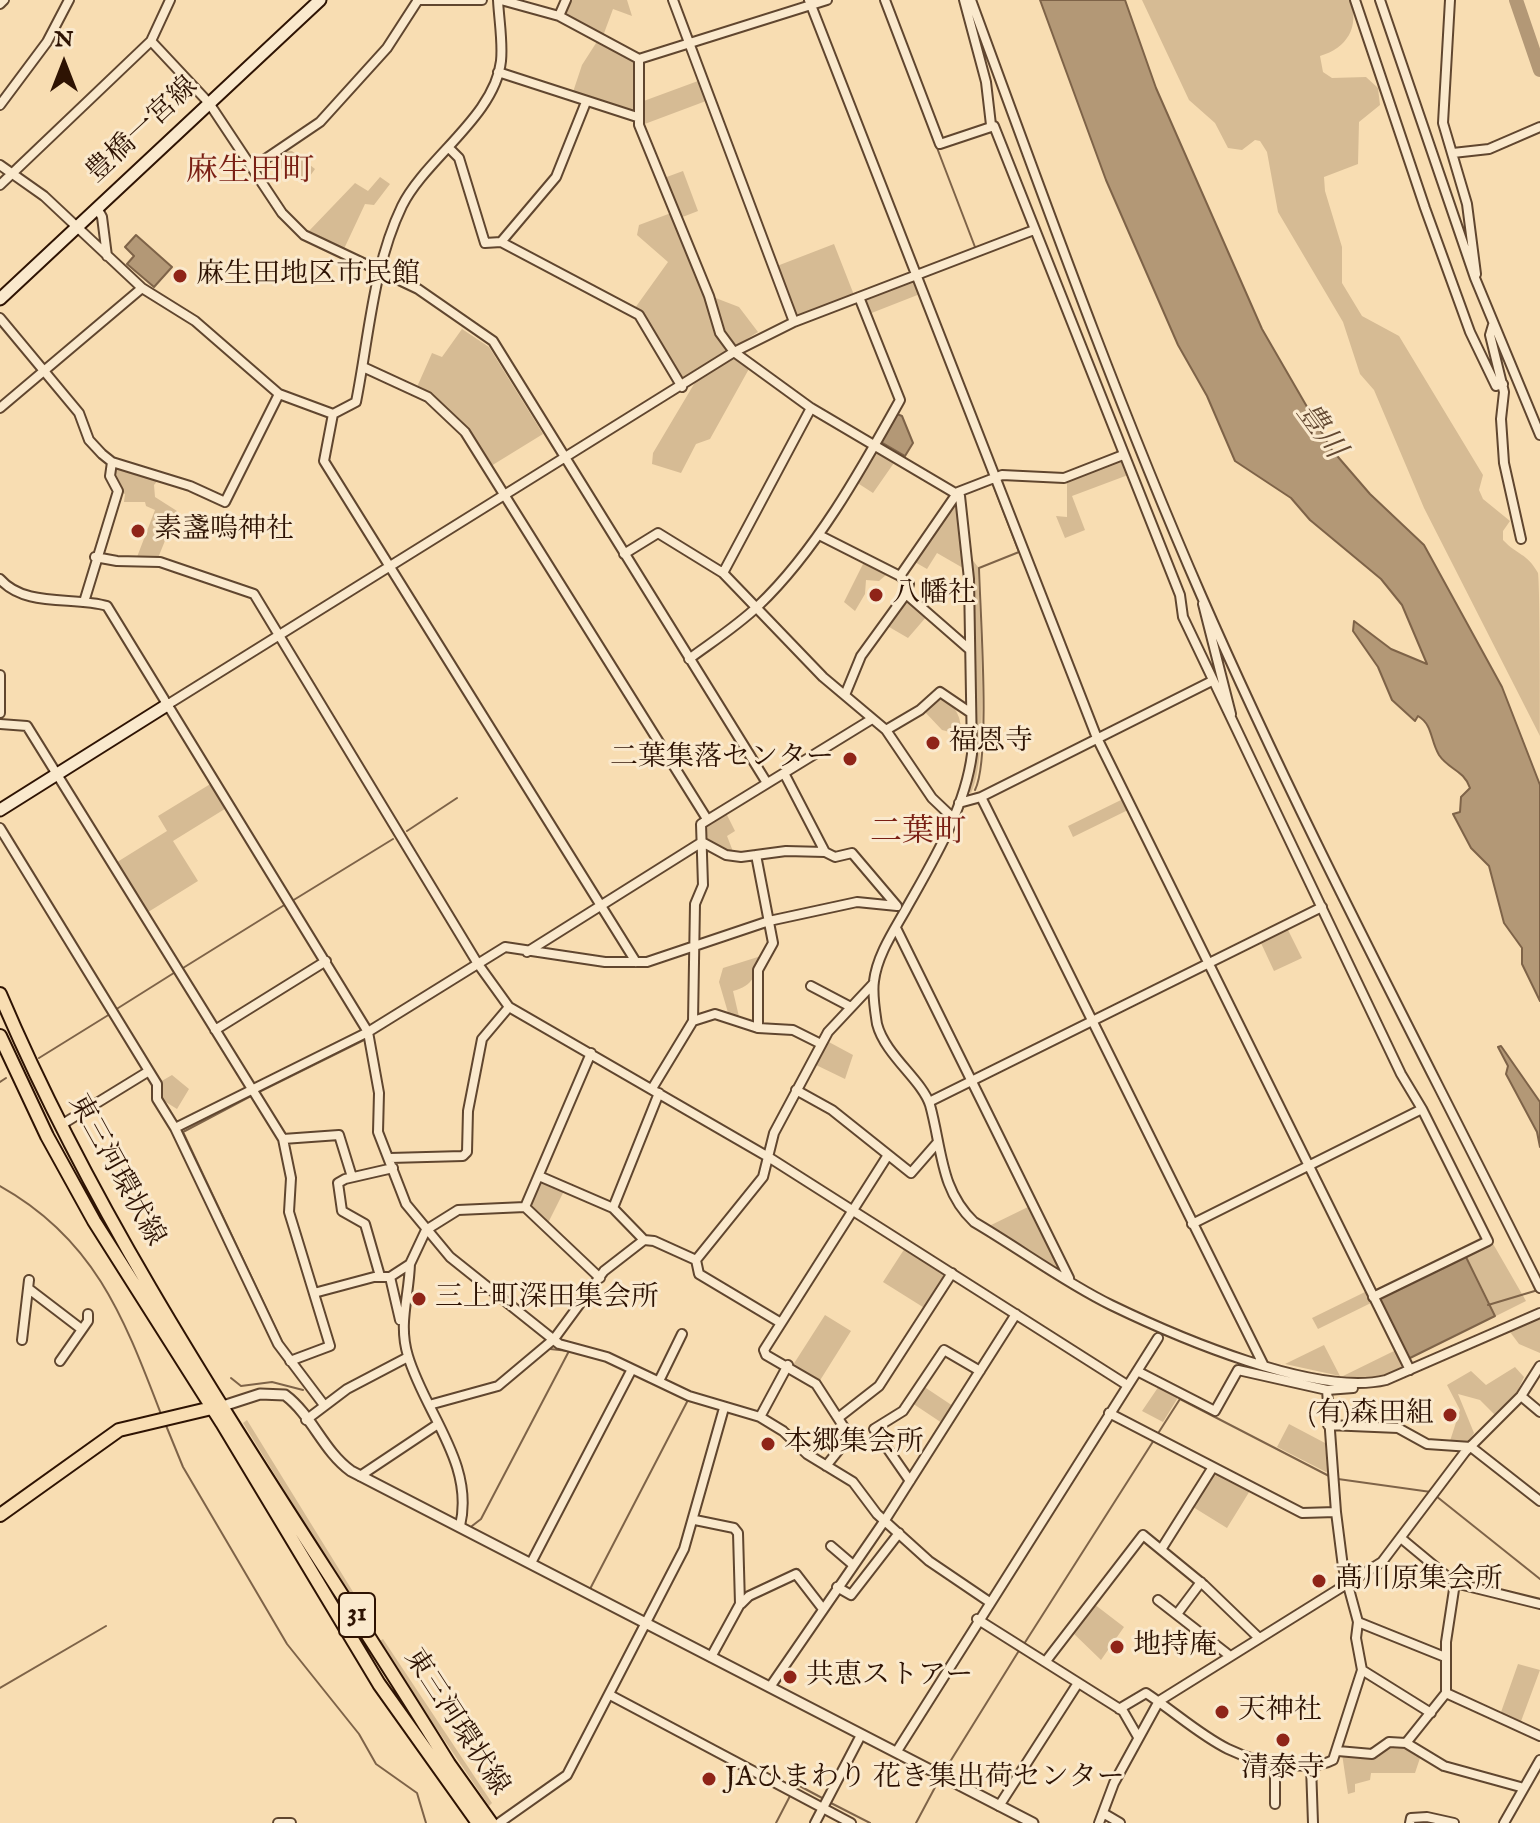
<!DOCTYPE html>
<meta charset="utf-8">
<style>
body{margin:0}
#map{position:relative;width:1540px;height:1823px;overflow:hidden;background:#f8ddb2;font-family:"IM FELL English",serif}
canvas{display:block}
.north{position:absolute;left:24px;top:24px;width:80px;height:80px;-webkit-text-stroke:6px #fae9cd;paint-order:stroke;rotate:0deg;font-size:22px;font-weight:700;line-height:32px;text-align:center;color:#2e1303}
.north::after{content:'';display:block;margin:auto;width:28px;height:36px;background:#2e1303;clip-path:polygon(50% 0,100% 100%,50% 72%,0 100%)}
</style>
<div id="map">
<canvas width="1540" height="1823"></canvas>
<div class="north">N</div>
</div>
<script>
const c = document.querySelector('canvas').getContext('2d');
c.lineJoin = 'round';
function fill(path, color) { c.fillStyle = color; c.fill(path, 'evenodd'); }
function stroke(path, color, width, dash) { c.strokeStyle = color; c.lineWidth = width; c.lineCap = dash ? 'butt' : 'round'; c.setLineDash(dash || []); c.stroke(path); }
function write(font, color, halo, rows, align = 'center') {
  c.font = font + ' "IM FELL English","Noto Serif JP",serif'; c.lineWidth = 6; c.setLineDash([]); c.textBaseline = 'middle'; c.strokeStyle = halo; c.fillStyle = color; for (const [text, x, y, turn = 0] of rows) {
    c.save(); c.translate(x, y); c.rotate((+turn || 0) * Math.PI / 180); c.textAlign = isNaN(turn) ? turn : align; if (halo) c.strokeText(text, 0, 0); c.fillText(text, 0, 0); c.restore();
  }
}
fill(new Path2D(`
 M570 0H627L632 16 613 9 603 36 563 15Z
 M1142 0H1350C1360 27 1347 48 1320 56L1323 72 1332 78 1366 77 1378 88 1380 105 1359 122 1358 164 1324 177 1325 191 1342 247V283L1362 316 1399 336 1483 475 1479 490 1483 499 1510 521 1503 531V540C1517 555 1527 553 1538 573 1540 586 1540 711 1540 736L1424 508 1374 390 1360 374 1343 322 1278 212 1267 152 1260 141 1255 140 1242 150 1228 148 1215 123 1189 100Z
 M598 40 636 64 635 110 630 113 572 95 582 65Z
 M698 81 706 101 642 125 641 102Z
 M283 150 292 151 315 169 305 183 295 176 289 179 273 157Z
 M683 171 698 211 680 218 664 178Z
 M380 177 390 184 374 205 365 204 343 251 308 232 355 183 368 191Z
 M671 213 706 296 715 333 727 351 682 380 642 313 635 308 668 262 637 235 639 225Z
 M834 244 854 295 796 317 777 266Z
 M914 280 920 294 869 314 863 300Z
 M713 297 739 307 758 332 734 347 722 332Z
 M462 329 489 347 543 434 491 466C471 434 451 405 417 387L432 353 442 357Z
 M731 356 750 367 710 439 696 444 681 473 652 464 653 453 697 379Z
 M876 449 896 460 873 493 856 482Z
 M1121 459 1128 475 1072 496 1085 530 1065 538 1056 516 1067 517V480Z
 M114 466 159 479 154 485 155 497 177 511 158 558 137 557 155 510 146 506 145 502H124L125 494 120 492Z
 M953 501H957L963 568 937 553 927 569 913 561Z
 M967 553 978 567C979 615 990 757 971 793L967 791 974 754Z
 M864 562 886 575 879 581 866 580 865 594 855 611 844 602Z
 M906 598 927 616 908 638 884 624Z
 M942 696C956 706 962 718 961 735L942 730 925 712Z
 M212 783 228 807 173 841 198 881 145 914 114 864 167 831 158 816Z
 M1123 799 1128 810 1073 837 1068 826Z
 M726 813 735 831 727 836 734 854 705 838 706 826Z
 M1287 928 1302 958 1274 971 1260 941Z
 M761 956C756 975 753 986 733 991L740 1021 729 1016 719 982 723 968Z
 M827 1041 853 1055 845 1079 814 1064Z
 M172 1075 189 1089 177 1109 161 1099 160 1082Z
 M542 1181 564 1191 547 1225 529 1205Z
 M1030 1206 1063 1272 987 1227Z
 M1492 1242 1526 1301 1496 1316 1466 1255Z
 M905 1248 948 1275 926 1309 883 1282Z
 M1367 1291 1373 1302 1318 1329 1312 1318Z
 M825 1315 851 1331 819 1382 793 1365Z
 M1539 1316 1540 1319V1353L1519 1344 1507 1328Z
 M1324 1345 1340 1376 1285 1364Z
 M1396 1350 1402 1370 1368 1380 1341 1377Z
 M1515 1367 1524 1377 1517 1392 1495 1415 1480 1400 1458 1394 1474 1433 1469 1441H1450L1460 1410 1447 1385 1471 1371 1486 1385Z
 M923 1386 953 1406 942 1423 912 1403Z
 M1159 1386 1179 1396 1163 1422 1142 1411Z
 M247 1420 363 1608 359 1611 243 1423Z
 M1289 1424 1325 1443 1328 1473 1277 1447Z
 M1216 1471 1251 1489 1227 1528 1193 1507Z
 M1094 1604 1124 1627 1101 1660 1072 1632Z
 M383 1639 492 1803 489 1806 378 1642Z
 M1518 1664 1540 1670 1520 1724 1500 1715Z
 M1390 1745 1403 1746 1420 1758 1415 1773H1371L1370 1780 1355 1784V1792L1348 1794 1342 1754 1374 1757Z`), '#d6bb94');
const water = new Path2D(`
 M1040 0H1125L1156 88 1262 329 1332 450 1370 494 1424 545 1502 687 1540 785V1001L1522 964V948L1504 923 1489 866 1471 848 1453 814 1460 812 1461 797 1470 788C1464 770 1449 770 1439 755 1430 740 1433 725 1418 716L1415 721 1392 700 1378 667 1353 631 1354 621 1391 649 1427 664 1402 605 1381 579 1310 520 1291 498 1235 461 1207 396 1178 345 1106 180Z
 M136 235 172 267 154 287 127 264 134 256 125 247Z
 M897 414 902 416 913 443 905 456 881 442Z
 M1501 1046 1540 1102V1147L1537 1132 1506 1074 1508 1066 1498 1047Z
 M1465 1255 1495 1316 1408 1359 1378 1298Z`);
fill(water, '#b39876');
stroke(water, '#7e6348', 2);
stroke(new Path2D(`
 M934 140 975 247
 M975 790C991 758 980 611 979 568L1019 552 992 482
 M407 831 457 798
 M292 901 393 839
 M183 968 286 904
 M115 1010 177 971
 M39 1058 110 1014
 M0 1082 6 1078
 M259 1092 364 1040
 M251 1096 183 1132 284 1346
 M0 1186C95 1239 124 1318 161 1414
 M1488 1305 1538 1290
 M231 1378 241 1386 272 1382 303 1390
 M165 1423 183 1467 287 1644 359 1734 376 1764 417 1793 426 1823
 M1157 1435 1180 1399 1329 1476
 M1338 1479 1431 1492
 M1436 1496 1540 1579
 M472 1526 481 1519 569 1351 550 1349
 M590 1589 688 1400
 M1024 1644 1154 1440
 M0 1688 106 1626
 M943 1773 1020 1649
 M793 1790 796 1784 824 1799
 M829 1802 870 1823
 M776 1823 790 1796
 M916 1823 940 1778`), '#7e6348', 2);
stroke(new Path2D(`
 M1516 0 1540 70`), '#b39876', 14);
const minor = new Path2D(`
 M417 0H482
 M501 0 559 16 639 59 827 0
 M673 0 794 322
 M809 0 1097 738 1410 1370
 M885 0 940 144 994 126 1180 595 1183 617 1401 1074 1422 1109 1488 1241 1373 1297
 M964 0 986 82 991 125
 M971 0C1044 199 1116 400 1201 595 1304 831 1426 1058 1540 1288
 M1355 0 1425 208 1470 332 1496 386 1503 384
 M1380 0 1475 278 1540 435
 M1450 0 1443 123 1467 204 1476 274
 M0 4 4 0
 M559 16 566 0
 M151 41 209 103 282 213 304 235 418 289 493 341 767 783
 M639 59V125L709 296 720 333 734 352 811 408 960 496 969 579 972 754C965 809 933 861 906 909 893 932 877 956 874 981 872 994 875 1011 877 1024 885 1055 922 1080 930 1105 942 1148 940 1190 974 1222 1020 1249 1064 1282 1111 1305 1177 1337 1316 1397 1386 1380L1540 1313
 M498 72 637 117
 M0 105 47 42 69 0
 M449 148 459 158 485 243 501 242 639 315 682 387
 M1453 153 1489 149 1540 127
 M0 165 44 196 142 288 195 321 279 394 333 414 356 402C369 337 373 266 402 206 425 159 495 116 501 61 503 42 499 20 498 0
 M252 168 320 122 387 48 418 0
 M0 185 151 41 170 0
 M97 208 102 217 107 256
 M501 242 556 177 586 102
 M0 318 79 413 89 440 102 454 112 462 190 486 225 502 279 394
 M1493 325 1490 335 1504 392 1501 419 1504 463 1521 539
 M363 367 428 397 465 432 707 819
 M0 408 142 288
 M333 414 324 461 636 962
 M819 535 900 576 958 492 1002 475 1064 478 1123 455
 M624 554 658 533 723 573 823 677 886 730 932 798 952 817
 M95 557 117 561 160 562 254 594 478 964 509 1007 770 1158 1127 1385
 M723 573 811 408
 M0 579C25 608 74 596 107 606L368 1032 379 1093 378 1132 406 1204 450 1257 559 1344 607 1357 689 1396 760 1417 783 1431 807 1454 853 1482 877 1514 929 1561 988 1601
 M906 594 969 649
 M84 602 118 491 110 476 112 462
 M1203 604 1231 714
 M689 659C712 642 737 626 758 606 816 551 861 470 900 400L859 297
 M0 675V713
 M845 695 861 656 906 594 909 584 900 576
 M167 705 734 352 794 322 1034 230
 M0 724 27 726 283 1139 291 1178 289 1212 330 1346 290 1361
 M886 730 920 710 940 692 971 713
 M981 797 1264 1366
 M959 803 981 797 1212 681
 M0 828 149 1071
 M702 842 726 855 741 857 786 851 825 852
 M756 855 773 943 758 970V1028L793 1030 821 1044
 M896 928 1069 1278
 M527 952 702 842
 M811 986 849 1006
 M693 1021 715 1014 758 1028
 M215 1030 326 961
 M653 1087 693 1021 695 904 703 885 701 824 872 719
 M796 1090 832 1110 911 1173 938 1142
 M929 1102 1322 907
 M61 1125 149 1071 157 1084V1099L175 1128 278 1344 324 1405
 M175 1128 368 1032 505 947 605 962H647L769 921 857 902 897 906 852 853 835 857 825 852 784 773
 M283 1139 339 1135 352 1177
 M390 1158 463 1156 467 1152 468 1111 482 1039 509 1007
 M539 1176 613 1208 644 1240 654 1241 696 1260 763 1177 774 1133 828 1032 873 984
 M525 1207 591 1053
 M613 1208 659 1093
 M1192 1224 1422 1109
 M696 1260 699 1274 781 1323
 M410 1264C409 1297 398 1324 408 1356 425 1413 475 1464 460 1526
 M380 1276 365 1224 342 1211 338 1183 345 1179 393 1168
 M390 1277 410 1264 426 1230 458 1210 525 1207 600 1278
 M29 1289 80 1328
 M314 1293 374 1277H390L400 1320
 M22 1340 29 1280
 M60 1361 88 1321V1314
 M1137 1371 1215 1411 1238 1370 1327 1390 1353 1388
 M659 1381 682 1334
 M1521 1396 1540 1412
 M429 1405 498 1386 554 1339 604 1271 644 1240
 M1109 1413 1302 1513 1336 1512
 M760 1417 788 1365
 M838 1418 879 1386 952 1273
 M306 1420 347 1389 408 1357
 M1328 1425 1398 1428 1427 1444 1471 1447 1540 1501
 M826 1466 846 1441 847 1432 816 1384 766 1355 764 1350 888 1155
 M360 1476 438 1424
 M910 1481 874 1429 903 1411 944 1350 980 1371
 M695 1520 734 1528 738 1533 740 1604 711 1657
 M1402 1539 1455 1583 1540 1604
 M831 1546 852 1564
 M1162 1548 1213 1467
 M531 1563 632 1369
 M837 1587 851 1595 899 1533
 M1158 1600 1230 1656
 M741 1604 749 1596 796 1574 823 1609
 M1177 1614 1201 1582
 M977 1619 1123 1711 1138 1737
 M1358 1622 1445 1657
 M1046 1661 1143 1535 1204 1585 1259 1638
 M1362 1670 1431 1713
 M770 1687 885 1520 1016 1314
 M1446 1693 1540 1736
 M610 1695 851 1823
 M1119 1709 1146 1693C1197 1727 1224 1761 1290 1765 1305 1766 1319 1767 1333 1760L1362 1670 1356 1638 1358 1622 1343 1567 1336 1512 1327 1390
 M1406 1743 1444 1766 1524 1788
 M897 1751 1158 1338
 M1338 1751 1372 1754 1389 1742 1406 1743 1446 1693V1642L1455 1583
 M1275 1764V1804
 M1311 1766 1313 1823
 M999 1806 1078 1683
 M1103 1813 1120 1823
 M278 1823H291
 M499 1823 567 1775 684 1549 724 1408
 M815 1823 861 1735
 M1099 1823 1114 1783 1159 1701 1382 1562 1465 1452 1521 1396 1540 1366
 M1410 1823 1411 1818 1427 1817 1454 1823
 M1504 1823 1540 1760`);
const tertiary = new Path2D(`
 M223 1406 260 1394 285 1395C312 1415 323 1451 351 1471L1033 1823`);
const secondary = new Path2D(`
 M0 299 320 0
 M0 810 167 705`);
const primary = new Path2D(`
 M0 994C116 1268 294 1512 449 1764L491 1823
 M0 1036 47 1136 94 1221 222 1423 379 1684 478 1823
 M0 1515 119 1430 216 1407`);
stroke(minor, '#60462f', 12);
stroke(tertiary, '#60462f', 13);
stroke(secondary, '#2e1303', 15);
stroke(primary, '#2e1303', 16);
stroke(minor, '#fae9cd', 8);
stroke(tertiary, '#fae9cd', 9);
stroke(secondary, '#fae9cd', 11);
stroke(primary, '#f8ddb2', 12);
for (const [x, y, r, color] of [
 [180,276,8,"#8f2418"],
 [138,531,8,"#8f2418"],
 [876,595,8,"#8f2418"],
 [933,743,8,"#8f2418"],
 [850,759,8,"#8f2418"],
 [419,1299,8,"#8f2418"],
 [1450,1415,8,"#8f2418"],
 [768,1444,8,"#8f2418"],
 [1319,1581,8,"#8f2418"],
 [1117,1647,8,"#8f2418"],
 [790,1677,8,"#8f2418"],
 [1222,1712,8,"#8f2418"],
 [1283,1740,8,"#8f2418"],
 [709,1779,8,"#8f2418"]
]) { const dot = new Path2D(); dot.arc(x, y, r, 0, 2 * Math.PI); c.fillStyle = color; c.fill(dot); stroke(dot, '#fae9cd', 3); }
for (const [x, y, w] of [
 [357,1615,36]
]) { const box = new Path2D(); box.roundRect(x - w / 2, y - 22, w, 44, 6); c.fillStyle = '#fae9cd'; c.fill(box); stroke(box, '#2e1303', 2); }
write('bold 26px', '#2e1303', null, [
 ["31",357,1615]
]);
write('28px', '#2e1303', '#fae9cd', [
 ["豊橋一宮線",143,131,-43],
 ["東三河環状線",115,1171,61],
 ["東三河環状線",455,1723,57]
]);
write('28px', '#2e1303', '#fae9cd', [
 ["麻生田地区市民館",196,276],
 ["素盞嗚神社",154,531],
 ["八幡社",892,595],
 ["福恩寺",949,743],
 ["二葉集落センター",834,759,"right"],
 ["三上町深田集会所",435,1299],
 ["(有)森田組",1434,1415,"right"],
 ["本郷集会所",784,1444],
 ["髙川原集会所",1335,1581],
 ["地持庵",1133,1647],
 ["共恵ストアー",806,1677],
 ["天神社",1238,1712],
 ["清泰寺",1283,1770,"center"],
 ["JAひまわり 花き集出荷センター",725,1779]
], 'left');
write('italic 30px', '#634831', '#fae9cd', [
 ["豊川",1319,432,54]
]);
write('32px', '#7a1f14', '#fae9cd', [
 ["麻生田町",250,173],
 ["二葉町",918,834]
]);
</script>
